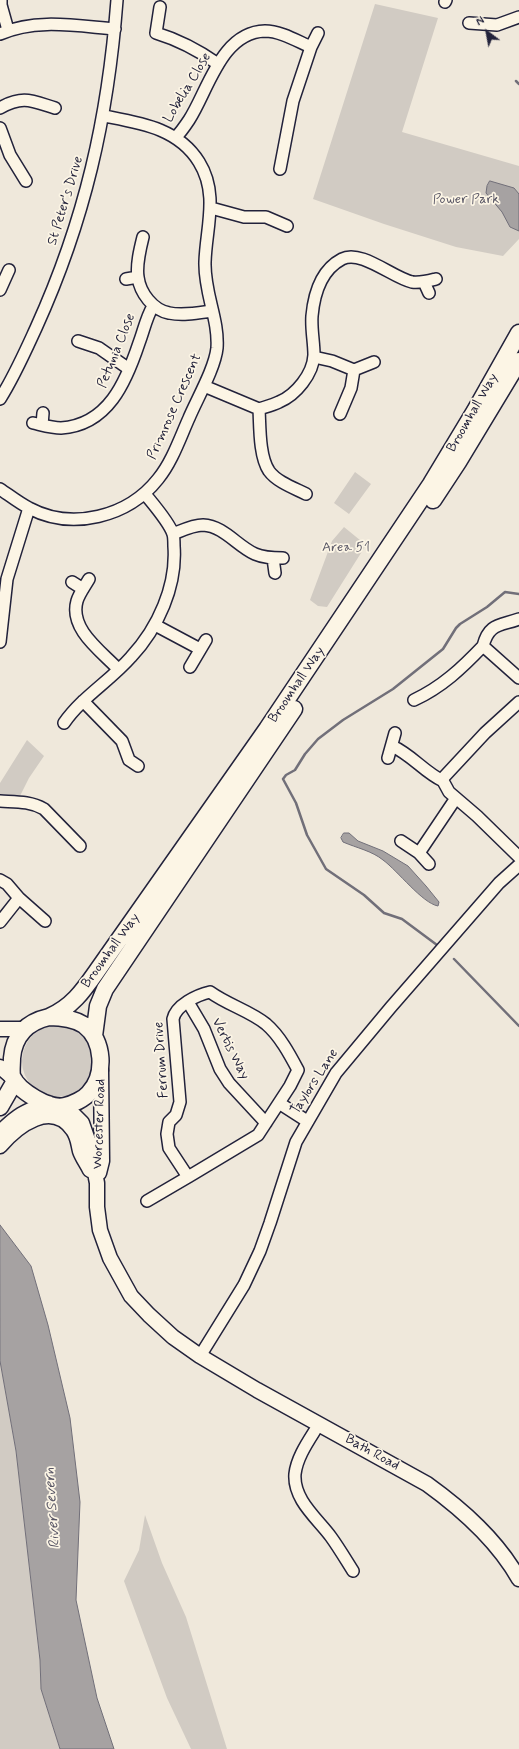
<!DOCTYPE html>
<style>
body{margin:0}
#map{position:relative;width:519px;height:1749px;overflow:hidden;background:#efe8db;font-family:Mynerve,sans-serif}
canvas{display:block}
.north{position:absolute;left:467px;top:12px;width:40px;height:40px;-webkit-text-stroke:3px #fcf5e5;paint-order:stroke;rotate:328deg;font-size:11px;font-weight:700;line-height:16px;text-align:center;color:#22223b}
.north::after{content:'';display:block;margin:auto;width:14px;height:18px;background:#22223b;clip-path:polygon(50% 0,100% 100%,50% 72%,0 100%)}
</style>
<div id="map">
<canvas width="519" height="1749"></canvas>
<div class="north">N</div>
</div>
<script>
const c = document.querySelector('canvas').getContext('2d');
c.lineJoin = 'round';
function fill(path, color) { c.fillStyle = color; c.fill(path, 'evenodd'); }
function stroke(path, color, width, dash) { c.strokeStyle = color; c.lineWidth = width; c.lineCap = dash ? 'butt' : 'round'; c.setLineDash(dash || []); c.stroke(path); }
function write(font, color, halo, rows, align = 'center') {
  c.font = font + ' Mynerve,sans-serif'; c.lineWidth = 3.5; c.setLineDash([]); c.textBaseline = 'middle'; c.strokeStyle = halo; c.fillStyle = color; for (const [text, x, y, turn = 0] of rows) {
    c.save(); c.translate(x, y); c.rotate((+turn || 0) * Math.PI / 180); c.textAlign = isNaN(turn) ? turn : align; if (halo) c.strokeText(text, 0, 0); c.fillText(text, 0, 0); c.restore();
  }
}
fill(new Path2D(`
 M375 4 438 18 402 132 519 166V239L503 256 456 247 384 224 313 199Z
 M355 472 371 484 349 514 334 503Z
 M344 527 366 545 327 607 318 606 310 600 332 541Z
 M27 740 44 756 29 778 20 796 0 795V783Z
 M22 1061a36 36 0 1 1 72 0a36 36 0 1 1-72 0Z
 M0 1361 16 1451 40 1660 41 1689 60 1749H0Z
 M145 1515 162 1563 186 1617 227 1749H191L167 1698 124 1581 139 1550Z`), '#d1cbc3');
const water = new Path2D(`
 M490 181 514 188 519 194V231L510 227 502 212 486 193 487 186Z
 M344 833H349L358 841 383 851 408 866 426 886 439 902 438 906C422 903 398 871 383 860 372 851 357 848 343 842L341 838Z
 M0 1225 31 1266 48 1325 70 1418 80 1502 76 1600 97 1698 114 1749H60L41 1689 40 1660 16 1451 0 1361Z`);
fill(water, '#a6a2a2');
stroke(water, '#716f79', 1);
stroke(new Path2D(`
 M516 81 519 84
 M437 945 402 919 384 913 364 895 326 869 307 835 296 803 283 779 286 775 295 770 305 754 318 739 343 720 393 689 443 649 456 628 460 624 487 607 505 592 519 594
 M454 959 519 1026`), '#716f79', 2.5);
const minor = new Path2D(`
 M1 0V5L8 30
 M445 2 446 0
 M160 7 156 33C179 40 198 50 218 64
 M469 23 497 25 519 17
 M0 34C36 18 77 26 115 29
 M311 47 318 33
 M0 108C23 95 32 101 55 108
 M0 128 10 155 26 181
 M176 137C181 132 185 126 189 120 208 91 221 32 265 31 280 31 297 41 311 47L293 101 280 169
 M211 208 244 217H266L287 226
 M143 237C140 249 136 265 138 277 140 293 153 310 169 313 183 316 198 313 212 311
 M126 279 138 277
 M424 282 429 293
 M0 290 9 270
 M78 341 99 348 129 369
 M314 357 332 361 354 370 351 388 340 414
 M354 370 374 362
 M204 386 259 409C265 407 273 405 279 402 296 395 313 374 314 355 314 342 311 329 312 316 314 294 321 270 342 259 361 249 393 278 412 282 421 283 428 281 436 279
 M0 399C14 377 25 352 36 328 85 220 108 118 117 0
 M259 409C260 426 259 456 269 471 277 482 294 488 306 494
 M33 423C42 425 52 428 61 428 108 425 126 382 139 343 144 330 146 318 153 306
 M42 425 43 413
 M0 489C9 495 19 503 29 508 72 531 128 517 158 479 172 462 180 438 189 418 197 399 215 368 217 348 219 319 204 293 205 262 206 228 219 194 199 162 178 128 140 123 104 116
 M173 534C183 530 193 525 203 525 224 526 237 546 255 554 264 558 273 558 283 558
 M273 558 275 573
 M89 579C85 586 79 594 77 601 69 629 101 651 118 669
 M72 582 83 589
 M155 625 200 649
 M0 642 7 579 29 508
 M483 646C489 623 500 626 519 619
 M190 667 206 640
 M414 700C442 687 462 668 483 646L519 678
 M83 701 122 741 129 760 138 766
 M519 702 485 733 444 777 443 781 449 792 477 816 519 857
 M64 723C82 697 110 681 131 657 158 628 177 586 174 546 174 542 174 537 173 534 169 522 153 504 145 494
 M392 746C412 755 424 772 443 781
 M388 758 395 733
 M0 801C15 802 30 801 44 809L80 846
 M401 841 419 853 429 864
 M419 853 456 798
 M0 880 7 884 19 898 45 921
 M0 922 19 898
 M210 992C228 1005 250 1011 266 1024 280 1036 290 1055 298 1070L290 1086 258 1135 188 1177 169 1148 167 1134 169 1122 176 1115 180 1102 173 1019C176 1005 197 995 210 992Z
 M188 1002 204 1029 220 1069 229 1083 266 1123
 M279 1103 307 1121
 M147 1201 188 1177
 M200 1356 244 1285 260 1251 270 1223 296 1142 336 1073 391 1007 499 883 519 865
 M319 1424C310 1439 297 1456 295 1474 293 1500 318 1519 331 1537 339 1548 346 1560 353 1571`);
const major = new Path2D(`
 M0 1029H23
 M0 1067 12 1077
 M65 1106 82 1123 89 1143 97 1183V1207L100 1230 110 1258 131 1296 149 1315 173 1337 200 1356 257 1390 427 1484C463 1510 497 1540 519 1579
 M0 1146C17 1126 52 1099 73 1130 78 1137 78 1143 80 1151 82 1157 87 1164 90 1170
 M99 1173 102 1161 101 1070`);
const highway = new Path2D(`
 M433 500 458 462 519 361
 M49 1017C72 1007 83 991 97 971L267 729 431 484 475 411 519 333
 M49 1017C61 1017 73 1018 84 1025 104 1040 106 1075 89 1093 84 1099 73 1104 65 1106 50 1110 18 1091 12 1076 11 1071 12 1064 12 1058 14 1035 27 1022 49 1017Z
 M94 1036 98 1006 105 989 294 709
 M0 1107 15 1081
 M0 1134C17 1117 25 1112 48 1104`);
stroke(minor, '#22223b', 14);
stroke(major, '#22223b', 17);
stroke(highway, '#22223b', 19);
stroke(minor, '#fcf5e5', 11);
stroke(major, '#fcf5e5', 14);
stroke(highway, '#fcf5e5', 16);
write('14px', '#22223b', '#fcf5e5', [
 ["Lobelia Close",188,88,-59],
 ["St Peter's Drive",66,201,-73],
 ["Petunia Close",117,351,-68],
 ["Primrose Crescent",175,407,-66],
 ["Broomhall Way",473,413,-60],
 ["Broomhall Way",297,685,-56],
 ["Broomhall Way",111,951,-54],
 ["Vertis Way",230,1049,63],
 ["Ferrum Drive",162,1060,-94],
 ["Taylors Lane",315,1082,-57],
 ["Worcester Road",100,1124,-88],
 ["Bath Road",372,1453,29]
]);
write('14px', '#575564', '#fcf5e5', [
 ["Power Park",466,200],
 ["Area 51",346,548]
]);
write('italic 15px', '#575564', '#fcf5e5', [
 ["River Severn",53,1508,-94]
]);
</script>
